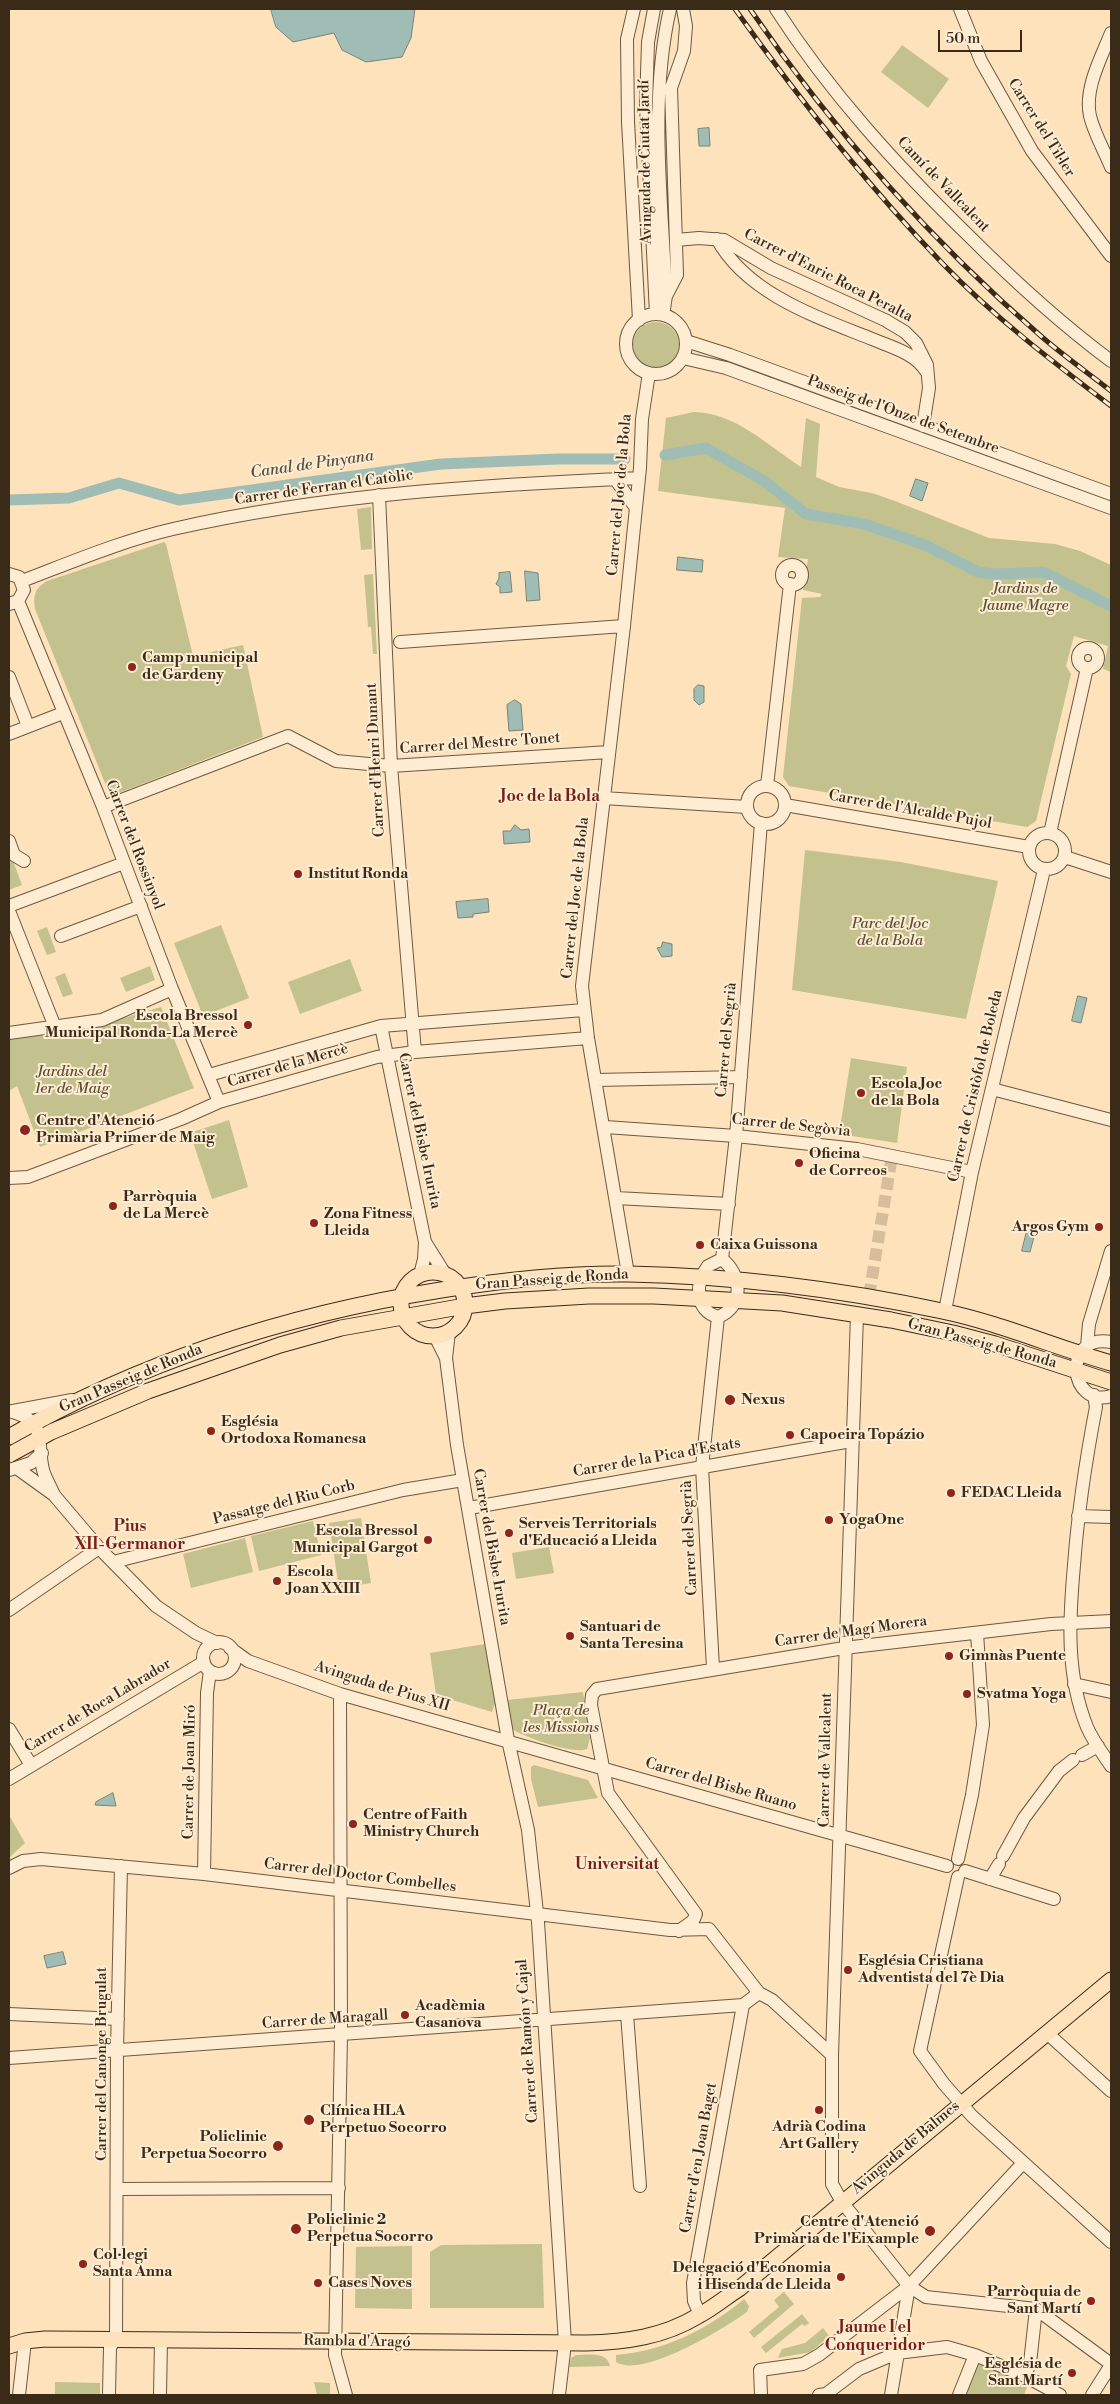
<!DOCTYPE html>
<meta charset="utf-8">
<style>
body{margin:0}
#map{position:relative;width:1120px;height:2404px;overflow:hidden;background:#fde2bc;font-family:"Libre Bodoni",serif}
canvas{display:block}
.frame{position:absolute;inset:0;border:10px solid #3a2b19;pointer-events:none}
.scale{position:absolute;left:938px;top:30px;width:84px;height:22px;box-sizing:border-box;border:2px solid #3a2b19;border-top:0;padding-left:6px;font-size:15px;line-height:18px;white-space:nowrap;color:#3a2b19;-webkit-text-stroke:4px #feecd3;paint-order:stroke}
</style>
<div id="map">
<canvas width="1120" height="2404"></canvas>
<div class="frame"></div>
<div class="scale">50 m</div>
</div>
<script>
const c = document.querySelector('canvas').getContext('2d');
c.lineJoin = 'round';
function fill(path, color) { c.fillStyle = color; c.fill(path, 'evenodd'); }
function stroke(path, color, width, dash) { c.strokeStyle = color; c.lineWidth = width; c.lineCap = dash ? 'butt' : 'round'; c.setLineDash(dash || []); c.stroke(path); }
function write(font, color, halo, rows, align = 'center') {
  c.font = font + ' "Libre Bodoni",serif'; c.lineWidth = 4; c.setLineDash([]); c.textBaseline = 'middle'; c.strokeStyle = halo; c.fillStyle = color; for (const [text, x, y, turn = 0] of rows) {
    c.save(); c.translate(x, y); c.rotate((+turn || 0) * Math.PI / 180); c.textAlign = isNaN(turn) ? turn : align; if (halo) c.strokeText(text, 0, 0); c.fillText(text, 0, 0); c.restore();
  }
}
fill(new Path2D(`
 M902 45 949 79 928 108 881 72Z
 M633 345a23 23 0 1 1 46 0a23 23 0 1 1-46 0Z
 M694 412C736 413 767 445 801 467L806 418 820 424 816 477 839 487 872 493 895 501 989 538 1055 544 1080 551 1111 565V672L1103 669 1108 646 1074 636 1066 666 1071 674 1036 821 1027 827 789 786 783 777 802 598 820 597 822 594 803 590 808 559 778 557 785 508 658 491 666 418Z
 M371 507 372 549 361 550 357 509Z
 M164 542 166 544 193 656 243 645 263 737 116 794 107 788 35 609C33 595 35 588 47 581Z
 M373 574 377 654H373L371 627H368L364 575Z
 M9 850 22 885 9 890Z
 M805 850 901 862 998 881 966 1019 792 990Z
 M221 925 249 998 203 1016 174 943Z
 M47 927 56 952 47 955 37 931Z
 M350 959 362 991 300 1014 288 982Z
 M150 966 155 980 126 992 120 978Z
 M65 973 73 994 63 997 55 977Z
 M161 1007 194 1088 40 1147 17 1086 9 1091V1037L97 1026Z
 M851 1058 907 1067 897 1143 839 1134Z
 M229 1120 248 1187 212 1199 190 1133Z
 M361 1518 371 1583 339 1588 329 1523Z
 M313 1521 321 1555 259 1571 251 1536Z
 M245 1538 253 1572 191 1588 183 1554Z
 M549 1547 554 1573 516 1579 512 1553Z
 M485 1644 495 1703 492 1712 436 1695 430 1653Z
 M583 1692 590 1738 587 1749C574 1755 524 1737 512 1729L507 1700Z
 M534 1765 588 1780 598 1798 538 1807 531 1779V1767Z
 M9 1815 25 1843 9 1858Z
 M542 2244 544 2308H430V2252L441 2245Z
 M412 2246V2309L355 2308 356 2247Z
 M784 2292 794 2304 754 2338 749 2332 779 2307 774 2300Z
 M744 2299 749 2306 747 2312C725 2328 642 2379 616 2362V2355C664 2351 707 2330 744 2299Z
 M802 2314 809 2323 805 2326 802 2324 766 2353 761 2347Z
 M823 2328 829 2336 811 2352 778 2358 782 2349 805 2343Z
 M576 2355C588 2355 607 2351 610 2366L569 2367 571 2358Z
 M976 2363 1028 2384 1024 2395H963Z
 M55 2382 100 2383V2395H55Z
 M314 2382 330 2383V2395H317Z`), '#c3c28e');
const water = new Path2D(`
 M271 9H415L411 38 402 57 366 62 342 50 334 33 293 42 276 27Z
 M709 128 710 146H699L698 129Z
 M916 479 928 483 922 501 910 496Z
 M678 557 703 560 702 572 677 570Z
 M525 571 538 573 540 600 527 601Z
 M510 572 512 592 500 593V587L496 584 499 578V573Z
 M698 685 704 686V702L699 705 694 700V689Z
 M515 700 521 704 523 730 509 731 507 705Z
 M515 825 521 830 529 829 530 842 504 844 503 831H510Z
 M488 899 489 912 473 914V917L458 918 456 902Z
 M663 942 672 944V956L662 957 657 948 661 947Z
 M1078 996 1087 998 1081 1023 1072 1021Z
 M1027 1231 1035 1233 1030 1252 1022 1251Z
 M113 1793 116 1806 95 1805 96 1802Z
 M63 1952 66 1964 47 1968 44 1956Z`);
fill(water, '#a0bdb5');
stroke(water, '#778377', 1);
stroke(new Path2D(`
 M665 455 706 448 764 481 806 514 864 524 925 545 978 572 998 574 1043 572 1111 606
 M9 500 69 498 119 483 179 500 441 464 558 459H625`), '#a0bdb5', 11);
stroke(new Path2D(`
 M869 1296 892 1156`), '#d6bd9b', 12, [12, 6]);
const minor = new Path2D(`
 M634 9 627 39 628 122 639 320
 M654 9 648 42 646 106 656 314
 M776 9C830 93 898 167 969 236 1014 281 1060 323 1111 361
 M960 9 981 61 1032 151 1111 256
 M1111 33C1101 58 1084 89 1090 116 1094 133 1104 150 1111 167
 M717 239C747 294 817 317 872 339 891 347 915 353 926 371
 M676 240 699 238 724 240 771 268 885 320 905 332 916 343 927 365 929 388 923 426
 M666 296 677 275 671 88 684 51 686 26 683 9
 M626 344a30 30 0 1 1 60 0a30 30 0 1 1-60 0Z
 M663 315 666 296C662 203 649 100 670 9
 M686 341 730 355 1111 494
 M683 358 726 368 1111 508
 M615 479 636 508
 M379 495 391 766 415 1052
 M782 575a10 10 0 1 1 20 0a10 10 0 1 1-20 0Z
 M9 574 19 577 24 590 18 601 9 604
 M22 581C72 562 121 541 173 529 326 494 483 485 639 478
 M18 601 103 807 172 989 219 1102
 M400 642 624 626
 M1078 658a10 10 0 1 1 20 0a10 10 0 1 1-20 0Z
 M9 677 28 726
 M9 734 63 713
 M767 786 790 584
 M747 805a19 19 0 1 1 38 0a19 19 0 1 1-38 0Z
 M603 798 747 807
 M785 805 1029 847
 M103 807 288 736 336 761 391 766 609 752
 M1029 851a18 18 0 1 1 36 0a18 18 0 1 1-36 0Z
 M1050 833 1087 668
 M9 841 14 855 24 861
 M1065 857 1111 872
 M9 906 124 863
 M9 911 55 1027
 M61 936 141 906
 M381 1026 425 1242 424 1259 420 1275
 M9 1033 102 1020 172 989
 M209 1075 381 1026 584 1010
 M596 1080 741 1077
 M992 1089 1111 1120
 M605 1127 736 1136 857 1149 972 1172
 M9 1178 28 1177 181 1119 219 1102 377 1057 415 1052 588 1038
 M616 1198 729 1204
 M425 1242 445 1274
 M722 1259 736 1136 761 823
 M722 1259C742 1275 745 1306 718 1317 694 1310 695 1283 708 1266Z
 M628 1274 588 1038 582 986 624 626 640 468 642 419 649 373
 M945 1311 972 1172 1044 870
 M857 1315 832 2055V2184L842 2202 909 2286 926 2297 1036 2309 1111 2364
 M449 1332 446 1358 457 1445 508 1740 528 1830 538 1922 565 2343 559 2395
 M435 1336 446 1358
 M1111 1342C1061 1333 1069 1409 1111 1396
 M1087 1346 1089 1324 1111 1251
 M1094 1395 1096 1407C1086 1459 1078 1512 1074 1565 1069 1620 1066 1675 1087 1727 1093 1741 1103 1754 1111 1766
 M9 1411C48 1421 36 1439 43 1470 45 1478 51 1487 54 1495
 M13 1411 72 1400
 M18 1469 54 1495 99 1548 156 1606 196 1633 217 1643
 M9 1470 31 1463 42 1453
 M469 1508 851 1441
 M1078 1516 1111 1517
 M113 1562 403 1490 463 1480
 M9 1610 99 1548
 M203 1658a16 16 0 1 1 32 0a16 16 0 1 1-32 0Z
 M230 1648 248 1661 340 1694 947 1866
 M713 1668 702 1467 718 1317
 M1074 1684 1111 1692
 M340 1694 341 2035 335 2355 346 2395
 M9 1729 31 1765
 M1082 1755 1098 1746
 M9 1779 204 1662
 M1003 1856 1024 1818 1059 1771 1073 1760
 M958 1859 972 1795 983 1725 977 1633
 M9 1868 23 1861 41 1859 204 1874 670 1930 709 1929 759 1993 772 2000 832 2055
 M965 1871 1054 1899
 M204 1874 207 1693 210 1671
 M958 1877 920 2051 944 2084 972 2116 1111 2242
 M990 1879 999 1864
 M679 1931 693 1921 696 1914 608 1793 591 1705 592 1695 597 1689 844 1648 1051 1624 1111 1621
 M9 2014 118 2019
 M627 2014 640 2186
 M1047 2033 1111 2091
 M9 2058 743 2005 759 1993
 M118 2189 339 2188
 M700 2315 694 2301 693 2283 743 2005
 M1025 2376 1030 2363 1036 2309
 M19 2395 25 2341
 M109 2395 110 2347 116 2339 117 2050 121 1866
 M160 2395 161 2340
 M761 2395 760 2370 803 2364 819 2355 909 2286 1023 2163
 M819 2395 826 2394 859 2369 897 2353 947 2347 975 2355 1025 2376 1060 2395
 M891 2395 909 2286
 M959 2395 975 2355
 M1092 2395 1111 2365`);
const major = new Path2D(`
 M401 1304a32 32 0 1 1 64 0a32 32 0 1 1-64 0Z
 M9 1437C142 1361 289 1314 441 1290 503 1280 566 1273 629 1274 734 1276 839 1289 942 1311 1000 1323 1054 1347 1111 1363
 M9 1455 51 1432 148 1391 280 1345 341 1328 465 1306 505 1301 589 1296H654L782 1303 891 1320 953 1333 995 1344 1111 1382
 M9 2346 25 2341 45 2339 586 2343C626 2342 663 2337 698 2316 713 2308 726 2297 740 2288L1111 1980`);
stroke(minor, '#6b5942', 14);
stroke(major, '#3a2b19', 17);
stroke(minor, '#feecd3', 12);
stroke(major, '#fde2bc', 15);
const rail = new Path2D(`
 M735 9C799 99 867 185 943 264 994 317 1053 362 1111 406
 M750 9C833 130 931 241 1042 337 1064 356 1088 373 1111 391`);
stroke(rail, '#3a2b19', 5);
stroke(rail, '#feecd3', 3, [9]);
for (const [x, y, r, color] of [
 [132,667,5,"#8f2418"],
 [298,874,5,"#8f2418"],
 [248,1025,5,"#8f2418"],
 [861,1093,5,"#8f2418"],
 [25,1130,6,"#8f2418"],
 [799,1163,5,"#8f2418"],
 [113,1206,5,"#8f2418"],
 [314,1223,5,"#8f2418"],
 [1099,1227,5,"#8f2418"],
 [700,1245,5,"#8f2418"],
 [730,1400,6,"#8f2418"],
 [211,1431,5,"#8f2418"],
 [790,1435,5,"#8f2418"],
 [951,1493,5,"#8f2418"],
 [829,1520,5,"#8f2418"],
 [509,1533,5,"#8f2418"],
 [428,1540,5,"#8f2418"],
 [277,1581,5,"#8f2418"],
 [570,1636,5,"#8f2418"],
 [949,1656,5,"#8f2418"],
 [967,1694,5,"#8f2418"],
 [353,1824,5,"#8f2418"],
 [848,1970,5,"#8f2418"],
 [405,2015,5,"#8f2418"],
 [819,2110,5,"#8f2418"],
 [309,2120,6,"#8f2418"],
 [278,2146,6,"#8f2418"],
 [296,2229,6,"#8f2418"],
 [930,2231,6,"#8f2418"],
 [83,2264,5,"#8f2418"],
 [841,2277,5,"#8f2418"],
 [318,2283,5,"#8f2418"],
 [1091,2301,5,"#8f2418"],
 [1072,2373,5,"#8f2418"]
]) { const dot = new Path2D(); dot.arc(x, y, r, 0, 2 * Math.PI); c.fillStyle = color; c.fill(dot); stroke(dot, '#feecd3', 2); }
write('15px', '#3a2b19', '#feecd3', [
 ["Carrer del Til·ler",1041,128,58],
 ["Avinguda de Ciutat Jardí",646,162,-91],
 ["Camí de Vallcalent",943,185,46],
 ["Carrer d'Enric Roca Peralta",828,276,27],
 ["Passeig de l'Onze de Setembre",903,415,20],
 ["Carrer de Ferran el Catòlic",324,488,-8],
 ["Carrer del Joc de la Bola",620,495,-85],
 ["Carrer del Mestre Tonet",480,744,-4],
 ["Carrer d'Henri Dunant",376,760,-93],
 ["Carrer de l'Alcalde Pujol",910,810,10],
 ["Carrer del Rossinyol",134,845,69],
 ["Carrer del Joc de la Bola",576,898,-84],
 ["Carrer del Segrià",727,1040,-85],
 ["Carrer de la Mercè",288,1066,-16],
 ["Carrer de Cristòfol de Boleda",976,1086,-77],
 ["Carrer de Segòvia",791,1126,6],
 ["Carrer del Bisbe Irurita",419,1131,78],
 ["Gran Passeig de Ronda",552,1280,-4],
 ["Gran Passeig de Ronda",982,1344,15],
 ["Gran Passeig de Ronda",131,1379,-23],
 ["Carrer de la Pica d'Estats",657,1458,-10],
 ["Passatge del Riu Corb",284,1503,-14],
 ["Carrer del Segrià",690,1538,-93],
 ["Carrer del Bisbe Irurita",491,1547,80],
 ["Carrer de Magí Morera",851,1632,-8],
 ["Avinguda de Pius XII",382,1687,17],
 ["Carrer de Roca Labrador",98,1706,-31],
 ["Carrer de Vallcalent",826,1760,-89],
 ["Carrer de Joan Miró",190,1772,-89],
 ["Carrer del Bisbe Ruano",721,1785,16],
 ["Carrer del Doctor Combelles",360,1876,7],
 ["Carrer de Maragall",325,2020,-4],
 ["Carrer de Ramón y Cajal",528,2041,-94],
 ["Carrer del Canonge Brugulat",102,2064,-90],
 ["Avinguda de Balmes",906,2148,-40],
 ["Carrer d'en Joan Baget",699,2158,-80],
 ["Rambla d'Aragó",357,2342,1]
]);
write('italic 15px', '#5c5136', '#feecd3', [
 ["Jardins de",1025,589],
 ["Jaume Magre",1025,606],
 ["Parc del Joc",890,924],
 ["de la Bola",890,941],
 ["Jardins del",72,1072],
 ["1er de Maig",72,1089],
 ["Plaça de",561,1711],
 ["les Missions",561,1728]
]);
write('bold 15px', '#3a2b19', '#feecd3', [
 ["Camp municipal",142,658],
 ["de Gardeny",142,675],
 ["Institut Ronda",308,874],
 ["Escola Bressol",238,1016,"right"],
 ["Municipal Ronda-La Mercè",238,1033,"right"],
 ["Escola Joc",871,1084],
 ["de la Bola",871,1101],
 ["Centre d'Atenció",36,1121],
 ["Primària Primer de Maig",36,1138],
 ["Oficina",809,1154],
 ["de Correos",809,1171],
 ["Parròquia",123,1197],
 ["de La Mercè",123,1214],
 ["Zona Fitness",324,1214],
 ["Lleida",324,1231],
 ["Argos Gym",1089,1227,"right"],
 ["Caixa Guissona",710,1245],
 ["Nexus",741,1400],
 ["Església",221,1422],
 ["Ortodoxa Romanesa",221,1439],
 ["Capoeira Topázio",800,1435],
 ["FEDAC Lleida",961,1493],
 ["YogaOne",839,1520],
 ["Serveis Territorials",519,1524],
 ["d'Educació a Lleida",519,1541],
 ["Escola Bressol",418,1531,"right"],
 ["Municipal Gargot",418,1548,"right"],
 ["Escola",287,1572],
 ["Joan XXIII",287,1589],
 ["Santuari de",580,1627],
 ["Santa Teresina",580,1644],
 ["Gimnàs Puente",959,1656],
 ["Svatma Yoga",977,1694],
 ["Centre of Faith",363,1815],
 ["Ministry Church",363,1832],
 ["Església Cristiana",858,1961],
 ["Adventista del 7è Dia",858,1978],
 ["Acadèmia",415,2006],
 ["Casanova",415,2023],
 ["Clínica HLA",320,2111],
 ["Perpetuo Socorro",320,2128],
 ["Adrià Codina",819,2127,"center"],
 ["Art Gallery",819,2144,"center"],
 ["Policlinic",267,2137,"right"],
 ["Perpetua Socorro",267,2154,"right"],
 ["Policlinic 2",307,2220],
 ["Perpetua Socorro",307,2237],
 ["Centre d'Atenció",919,2222,"right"],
 ["Primària de l'Eixample",919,2239,"right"],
 ["Col·legi",93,2255],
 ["Santa Anna",93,2272],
 ["Delegació d'Economia",831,2268,"right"],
 ["i Hisenda de Lleida",831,2285,"right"],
 ["Cases Noves",328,2283],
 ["Parròquia de",1081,2292,"right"],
 ["Sant Martí",1081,2309,"right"],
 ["Església de",1062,2364,"right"],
 ["Sant Martí",1062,2381,"right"]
], 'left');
write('italic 16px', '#545040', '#feecd3', [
 ["Canal de Pinyana",312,465,-8]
]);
write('bold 16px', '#7a1f14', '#feecd3', [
 ["Joc de la Bola",550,797],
 ["Pius",130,1527],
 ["XII-Germanor",130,1545],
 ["Universitat",617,1865],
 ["Jaume I el",875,2328],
 ["Conqueridor",875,2346]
]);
</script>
